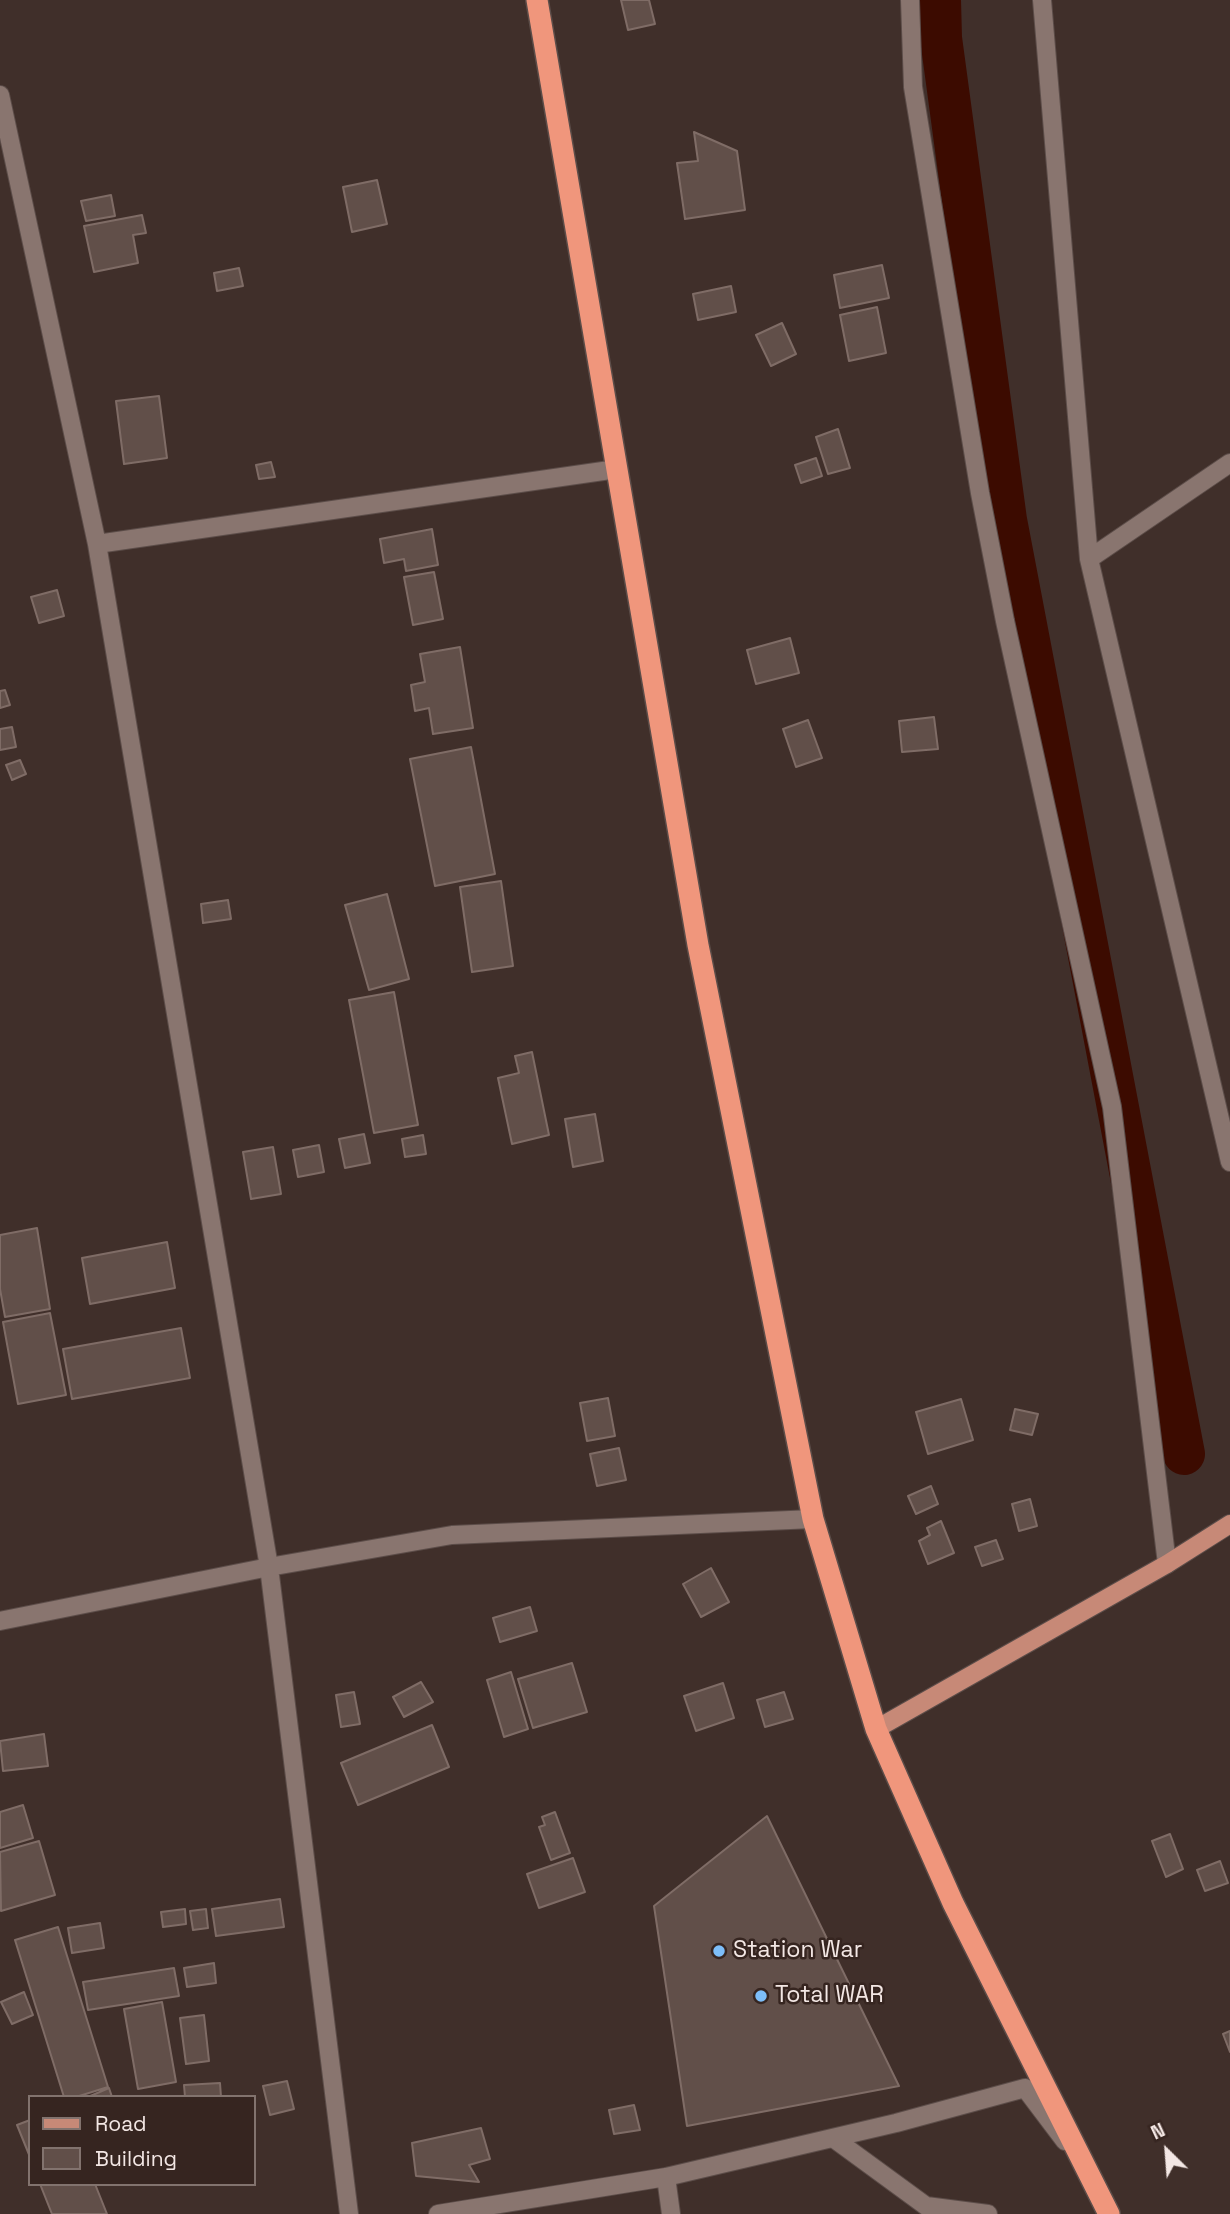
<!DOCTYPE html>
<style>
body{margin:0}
#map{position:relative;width:1230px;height:2214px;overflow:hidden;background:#402f2a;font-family:"Space Grotesk",sans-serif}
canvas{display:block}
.legend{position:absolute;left:28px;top:2095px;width:228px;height:91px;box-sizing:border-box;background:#362520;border:2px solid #82736e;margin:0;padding:9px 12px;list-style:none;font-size:21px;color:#f3e7e4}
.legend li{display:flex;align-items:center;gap:14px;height:35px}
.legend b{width:35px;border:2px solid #82736e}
.north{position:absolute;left:1132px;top:2116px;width:70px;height:70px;-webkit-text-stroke:5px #362520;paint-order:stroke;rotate:335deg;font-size:19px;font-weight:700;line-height:28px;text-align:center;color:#f3e7e4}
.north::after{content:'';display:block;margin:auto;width:24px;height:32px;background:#f3e7e4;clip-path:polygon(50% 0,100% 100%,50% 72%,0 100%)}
</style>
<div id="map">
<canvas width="1230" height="2214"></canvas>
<ul class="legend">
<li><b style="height:9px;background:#c78977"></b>Road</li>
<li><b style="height:19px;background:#614f49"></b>Building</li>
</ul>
<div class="north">N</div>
</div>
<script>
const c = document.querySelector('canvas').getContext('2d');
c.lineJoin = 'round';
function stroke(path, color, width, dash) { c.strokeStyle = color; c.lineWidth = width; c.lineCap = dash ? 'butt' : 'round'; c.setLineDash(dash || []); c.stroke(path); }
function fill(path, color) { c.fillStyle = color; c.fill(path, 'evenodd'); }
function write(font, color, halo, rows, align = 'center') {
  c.font = font + ' "Space Grotesk",sans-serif'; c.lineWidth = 5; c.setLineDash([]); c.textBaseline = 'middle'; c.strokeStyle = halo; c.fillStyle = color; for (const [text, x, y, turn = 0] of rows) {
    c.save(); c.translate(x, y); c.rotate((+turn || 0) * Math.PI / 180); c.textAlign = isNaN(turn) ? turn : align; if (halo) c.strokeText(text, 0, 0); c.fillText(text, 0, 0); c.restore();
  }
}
stroke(new Path2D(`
 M940 0 941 38 1006 520 1184 1454`), '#3c0b00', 42);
const building = new Path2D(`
 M621 0H649L655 24 628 30Z
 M694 132 737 151 745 210 685 219 677 163 698 161Z
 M377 180 387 224 352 232 343 187Z
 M111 195 115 216 86 221 81 201Z
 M142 215 146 233 133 235 138 263 94 272 84 226Z
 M882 265 889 298 840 308 834 275Z
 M239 268 243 286 217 291 214 273Z
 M731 286 736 312 698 320 693 294Z
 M877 307 886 353 849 361 840 315Z
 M782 323 796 354 771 366 756 335Z
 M159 396 167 458 124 464 116 401Z
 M838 429 850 468 828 474 816 437Z
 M816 458 822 476 801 483 795 465Z
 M271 462 275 477 259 479 256 465Z
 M432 529 438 565 406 571 404 559 384 563 380 539Z
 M434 572 443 619 413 625 404 577Z
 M57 590 64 616 39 623 31 597Z
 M790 638 799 673 756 684 747 650Z
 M460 647 473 728 433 734 429 708 415 711 411 685 425 682 420 654Z
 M5 690 10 705 0 708V691Z
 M934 717 938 749 902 752 899 721Z
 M808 720 822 758 796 767 783 729Z
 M12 727 16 747 0 750V729Z
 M471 747 495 874 435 886 410 759Z
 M20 760 26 774 12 780 6 765Z
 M501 881 513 966 472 972 460 887Z
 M387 894 409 979 369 990 345 905Z
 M228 900 231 919 203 923 201 904Z
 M394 992 418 1125 374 1133 349 1000Z
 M532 1052 549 1135 512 1144 498 1078 519 1073 515 1056Z
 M595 1114 603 1161 573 1167 565 1119Z
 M364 1134 370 1163 345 1168 339 1139Z
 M423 1135 426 1154 405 1157 402 1139Z
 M319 1145 324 1172 298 1177 293 1150Z
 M273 1147 281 1194 251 1199 243 1152Z
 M37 1228 50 1309 5 1317 0 1289V1235Z
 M167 1242 175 1288 90 1304 82 1258Z
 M50 1313 66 1395 18 1404 3 1322Z
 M181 1328 190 1378 72 1399 63 1349Z
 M608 1398 615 1436 587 1441 580 1403Z
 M961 1399 973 1440 928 1454 916 1412Z
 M1015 1409 1038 1414 1032 1435 1010 1430Z
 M619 1448 626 1480 597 1486 590 1454Z
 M931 1486 938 1504 916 1514 908 1496Z
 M1030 1499 1037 1526 1019 1531 1012 1504Z
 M941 1521 954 1553 928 1564 919 1541 930 1535 927 1528Z
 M996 1540 1003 1559 982 1566 975 1547Z
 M711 1568 729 1602 701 1617 683 1584Z
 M530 1607 537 1631 500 1642 493 1618Z
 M572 1663 587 1712 533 1728 518 1679Z
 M511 1672 528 1729 504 1737 487 1680Z
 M421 1682 433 1702 404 1717 393 1697Z
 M723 1683 734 1718 696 1731 684 1696Z
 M354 1692 360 1724 341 1727 336 1695Z
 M784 1692 793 1719 765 1727 757 1700Z
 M432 1725 449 1767 358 1805 341 1763Z
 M44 1734 48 1766 3 1771 0 1741Z
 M23 1805 33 1838 0 1848V1812Z
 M555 1812 570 1853 551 1860 539 1827 545 1825 542 1817Z
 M767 1816 899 2086 687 2126 654 1906Z
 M1170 1834 1183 1869 1166 1877 1152 1841Z
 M39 1841 55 1895 1 1911 0 1852Z
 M573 1858 585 1892 539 1908 527 1874Z
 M1220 1861 1228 1883 1205 1891 1197 1870Z
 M280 1899 284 1927 216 1936 212 1909Z
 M185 1909 186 1924 163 1927 161 1912Z
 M206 1909 208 1928 193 1930 190 1911Z
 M100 1923 104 1948 72 1953 68 1928Z
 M58 1927 108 2087 76 2097H64L15 1940Z
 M214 1963 216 1983 187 1987 184 1968Z
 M174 1968 179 1996 88 2010 83 1982Z
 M24 1992 33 2015 12 2024 1 2002Z
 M162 2002 176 2082 138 2089 124 2009Z
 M204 2015 209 2061 186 2064 180 2018Z
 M1230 2031V2052L1223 2034Z
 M287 2081 294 2109 270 2115 263 2086Z
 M220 2083 221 2097H185L184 2085Z
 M109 2088 112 2097H88Z
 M634 2105 640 2130 614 2134 609 2110Z
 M30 2120V2157L17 2125Z
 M481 2128 490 2159 469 2165 479 2182 416 2176 412 2143Z
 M40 2184H95L107 2214H52Z`);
fill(building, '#614f49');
stroke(building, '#7f6c66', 2);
const minor = new Path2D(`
 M910 0 913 87 980 493 1005 621 1112 1107 1167 1564
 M1042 0 1089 559 1230 1162
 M0 95 97 544 269 1567 349 2214
 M97 544 617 469
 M1089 559 1230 463
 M0 1621 269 1567 452 1535 813 1519
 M833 2138 926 2206 988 2214
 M666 2177 671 2214
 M438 2214 666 2177 896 2123 1025 2088 1065 2141`);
const major = new Path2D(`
 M876 1729 1167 1564 1230 1524`);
const highway = new Path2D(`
 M537 0 698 945 813 1519 876 1729 953 1903 1109 2214`);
stroke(minor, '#5c4d49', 20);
stroke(major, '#5c4d49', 20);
stroke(highway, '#5c4d49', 24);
stroke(minor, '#89756f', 18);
stroke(major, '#c78977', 18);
stroke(highway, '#f0967c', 21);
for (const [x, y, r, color] of [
 [719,1951,7,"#7dbef9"],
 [761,1996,7,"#7dbef9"]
]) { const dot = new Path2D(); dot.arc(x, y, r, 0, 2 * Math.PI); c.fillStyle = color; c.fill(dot); stroke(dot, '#362520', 2.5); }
write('23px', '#f3e7e4', '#362520', [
 ["Station War",733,1951],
 ["Total WAR",775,1996]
], 'left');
</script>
